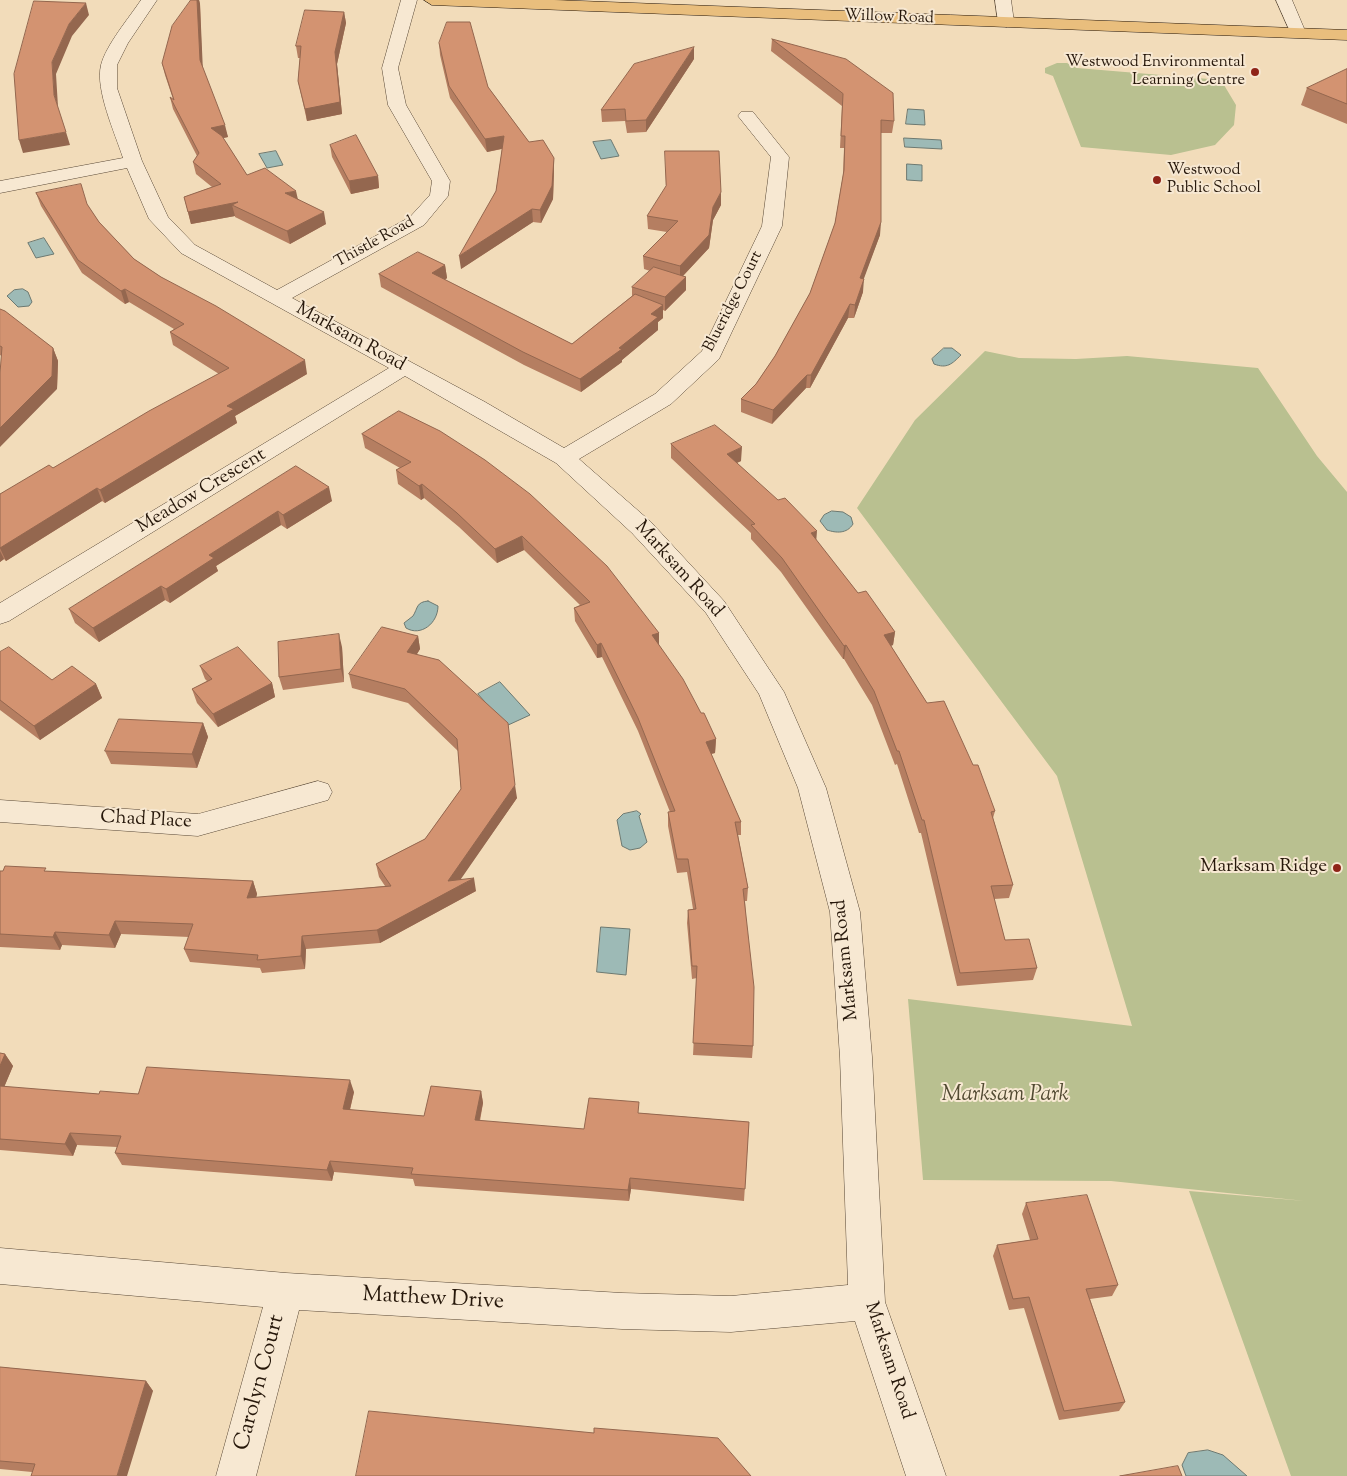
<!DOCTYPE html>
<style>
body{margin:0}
canvas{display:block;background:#f2dcba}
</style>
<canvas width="1347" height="1476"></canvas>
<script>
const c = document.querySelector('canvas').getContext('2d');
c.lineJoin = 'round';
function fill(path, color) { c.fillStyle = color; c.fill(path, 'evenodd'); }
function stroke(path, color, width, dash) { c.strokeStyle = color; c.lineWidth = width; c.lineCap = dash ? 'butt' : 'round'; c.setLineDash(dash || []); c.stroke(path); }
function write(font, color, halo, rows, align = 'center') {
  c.font = font + ' "Sorts Mill Goudy",serif'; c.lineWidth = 4; c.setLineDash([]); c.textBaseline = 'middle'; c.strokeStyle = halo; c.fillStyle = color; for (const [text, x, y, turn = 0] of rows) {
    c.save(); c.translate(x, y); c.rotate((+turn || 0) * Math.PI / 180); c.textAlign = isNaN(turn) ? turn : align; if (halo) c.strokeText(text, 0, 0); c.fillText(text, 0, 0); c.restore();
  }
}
fill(new Path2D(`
 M1057 63H1067L1077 68 1221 80 1236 105 1234 125 1215 145 1171 155 1081 147 1053 76 1045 73V68Z
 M985 351 1019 358 1076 359 1127 356 1258 368 1317 456 1347 492V1476H1291L1189 1191 1305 1201 1111 1181 923 1180 908 999 1132 1026 1057 776 857 508 915 420Z`), '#b9c090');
const water = new Path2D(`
 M908 109 924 110 925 125 906 124Z
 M904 138 941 140 942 149 905 147Z
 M611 140 619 156 601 159 593 142Z
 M276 151 283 165 267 168 259 154Z
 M907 164 922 165V181L907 180Z
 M44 238 54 254 36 258 28 243Z
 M23 289 28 292 32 302 29 306 18 307 7 296 14 290Z
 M944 348H952L961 355C952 364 947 369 934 364L932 359Z
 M832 511 843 512 851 517 853 524C847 534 836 533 827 530L820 521 824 515Z
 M428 601 438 606C438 623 421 637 406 628L404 623 413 616C418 608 416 602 428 601Z
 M500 682 530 715 506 726 478 694Z
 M637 811 641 814 639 816 647 842 640 848 630 850 622 846 617 820 623 814Z
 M601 927 630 929 626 975 597 972Z
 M1208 1450 1223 1455 1247 1476H1186L1182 1465 1188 1453Z`);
fill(water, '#9dbab6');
stroke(water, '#6d7971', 1);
const minor = new Path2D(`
 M141 0H157L128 43 117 65V88L142 161 168 217 195 245 277 290 410 217 430 195 432 181 388 105 382 68 401 0H417L398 68 406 105 450 181 448 196 424 225 292 298 485 402 564 448 655 394 702 351 762 226 771 157 738 116 741 112H753L789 157 782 226 719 359 671 404 579 459 650 521 724 601 784 692 826 788 860 912 872 1057 885 1302 946 1476H906L855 1321 731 1332 622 1329 299 1310 256 1476H216L263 1307 0 1284V1248L286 1273 622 1293 731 1296 848 1285 840 1057 830 912 798 788 759 694 706 613 632 533 556 463 405 376 9 621 0 624V603L389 368 181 253 149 219 127 168 0 193V181L123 158C115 133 95 90 101 65 106 45 129 18 141 0Z
 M995 0H1011L1014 22 1012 25 1006 27 998 22Z
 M1276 0H1292L1306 33 1304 36H1292Z
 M318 781 328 784 332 792 328 800 198 836 0 822V800L198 814Z`);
const major = new Path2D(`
 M424 0H554L1347 30V40L432 5Z`);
stroke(minor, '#594836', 1);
stroke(major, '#26170a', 1);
fill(minor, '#f7e8d2');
fill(major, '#e9be7d');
fill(new Path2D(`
 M191 0H199L200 4 202 66 228 137 223 138 247 175 298 199 326 224 290 244 235 217V216L191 224 184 197 212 187 196 174 193 162 197 156 173 109 170 97 173 99 165 75 162 63Z
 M344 12 346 23 337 64 342 114 307 121 298 81 300 58H298L296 46Z
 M772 39 894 121 892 133H881L880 235 863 279V292L854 318H848L810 388H806L772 424 741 412V399L756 384 775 356 810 293 835 223 843 175 844 148H840L842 106 771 51Z
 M439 43 488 87 529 142 554 170 553 199 541 223 533 222 461 269 496 191 502 149 487 152 450 98 440 55Z
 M694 59 646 132 627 133 625 121 602 122 601 110Z
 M1347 69V124L1301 105 1307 88Z
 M330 145 378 176 379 188 351 194 332 157Z
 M36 193 87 205 99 222 134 259 307 374 235 416 237 423 105 503 102 501 6 561 4 559 0 562V494L53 468 219 374 173 345 170 332 174 329 129 302 125 304 82 273 41 206Z
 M721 205 713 220 709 248 683 276 686 277V290L665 311 663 310V318L658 322V330L622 360V362L581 392 524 365 381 287 379 274 445 265 447 278 445 280 572 344 632 296V287L650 271 644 269 643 256 667 232 648 229 647 216Z
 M0 309 53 348 58 361 57 389 0 355Z
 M399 411 659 633V645L716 739 715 753 711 754 741 822V835H738L748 888 747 901H745L753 1046 752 1058 693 1055 697 978 692 979 687 923 688 910 693 909 687 872 677 873 668 826V812H670L638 731 602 657 597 658 575 621 574 608 580 605 524 550 497 563 459 527 424 498 421 500 398 484 396 470 400 468 365 448 362 434Z
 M671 444 741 461 737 463 816 540 858 593 895 632 893 645 891 646 927 703 973 765 995 811 993 818 1013 885 1009 898 994 899 1005 940 1037 968 1033 980 957 986 921 833H919L897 764 895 765 872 705 844 659H843L781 572 751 539V533L671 458Z
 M296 466 332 501 287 529 281 525 216 566 218 571 170 603 165 600 99 642 75 623 69 609Z
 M418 636 420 649 417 654 517 798 460 879 476 891 380 943 306 949 305 969 262 973 260 968 190 962 184 949 189 937 121 934 115 948 62 945 60 950 0 947V871H47L253 881 257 894 256 898 385 886 379 877 376 864 425 839 461 789 458 751 408 703 352 688 349 674Z
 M342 647 344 682 283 690 279 677Z
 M0 652 52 680 96 684 102 698 40 740 0 710Z
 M200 666 272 683 275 697 218 727 197 703 192 689 207 681 205 679Z
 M203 723 208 737 197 768 111 764 105 751Z
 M0 1053 5 1054 13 1066 4 1087 99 1094 354 1092 350 1110 424 1116 481 1091 483 1103 480 1121 584 1129 639 1113 749 1122 744 1201 631 1189 629 1201 415 1186 413 1179 334 1172 332 1181 122 1165 115 1153 117 1147 77 1145 73 1156 0 1150Z
 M1026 1203 1118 1285 1112 1296 1090 1299 1125 1402 1119 1411 1059 1420 1024 1308 1009 1310 993 1256 997 1245 1030 1240 1022 1214Z
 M0 1367 146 1381 153 1391 32 1472 0 1469Z`), '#b57e61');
fill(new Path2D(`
 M197 0H199L200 4 203 72 200 60Z
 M86 3 89 15 72 36 56 74 58 107 54 95 52 62 69 24Z
 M344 12 346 23 337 64 342 114 307 121 305 109Z
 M694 47V59L646 132V120Z
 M225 125 228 137 214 140 211 128Z
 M66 132 70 145 23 153 19 140Z
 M504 136 505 148 487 152 485 139Z
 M554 158V170L553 199 541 223 540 210Z
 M378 176 379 188 351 194 349 181Z
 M296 191 299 204 285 193Z
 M721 192V205L713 220 709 248 680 279V266Z
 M238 202 232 205 235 216 191 224 188 212Z
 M532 209 533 222 461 269 459 256Z
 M324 212 326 224 290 244 287 231Z
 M881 222 880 235 859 292 860 278Z
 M445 265 447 278 434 287 432 273Z
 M686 277V290L665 311V297Z
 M864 279 863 292 854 318 855 305Z
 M125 289 129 302 125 304 121 291Z
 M850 304 848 318 810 388 811 375Z
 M663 305V318L658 322V330L622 360V362L581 392 580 379 619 348 651 314Z
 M53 348 58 361 57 389 0 447V428Z
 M305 360 307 374 235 416 237 423 105 503 100 490 227 406Z
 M807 375 806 388 772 424 773 410Z
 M742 447 741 461 727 467V454Z
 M422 484 424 498 421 500 419 486Z
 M329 487 332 501 287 529 283 515Z
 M97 488 102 501 6 561 0 548Z
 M278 511 281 525 216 566 218 571 170 603 166 589 209 555Z
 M817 531 816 544 811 533Z
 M522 536 524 550 497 563 495 549Z
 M0 551 4 559 0 562Z
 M161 586 165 600 99 642 93 628Z
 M895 632 893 645 882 648 884 635Z
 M659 633V647L652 635Z
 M339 634 342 647 344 682 341 669Z
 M418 636 420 649 410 665 407 652Z
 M601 643 602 657 597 658V645Z
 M846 645 844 659H843L844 646Z
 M272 683 275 697 218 727 213 714Z
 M96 684 102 698 40 740 34 726Z
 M203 723 208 737 197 768 192 754Z
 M716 739 715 753 705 755 706 742Z
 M515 785 517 798 454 889 474 878 476 891 380 943 377 930 448 881Z
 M253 881 257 894 252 912 247 898Z
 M115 921 121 934 115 948 109 935Z
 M55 932 62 945 60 950 53 937Z
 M302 936 306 949 305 969 301 956Z
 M5 1054 13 1066 0 1097V1066Z
 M350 1080 354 1092 347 1121 343 1109Z
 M481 1091 483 1103 477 1132 475 1120Z
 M70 1133 77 1145 73 1156 65 1144Z
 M330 1161 334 1172 332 1181 327 1170Z
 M630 1178 631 1189 629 1201 628 1190Z
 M146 1381 153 1391 127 1476H117Z`), '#94674f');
const building = new Path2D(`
 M191 0H197L200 60 225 125 211 128 222 136 247 175 265 168 296 191 285 193 324 212 287 231 232 205 238 202 188 212 184 197 221 184 193 162 199 153 170 97 174 100 162 63 172 26Z
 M34 1 86 3 69 24 52 62 54 95 66 132 19 140 14 74Z
 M305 10 344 12 335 52 340 102 305 109 298 81 301 46H296Z
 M447 22H470L488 87 529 142 543 140 554 158 552 186 540 210 532 209 459 256 496 191 504 136 485 139 449 86 439 43Z
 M772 39 846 59 893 93 894 121 881 120V222L860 278 864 279 855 305 850 304 811 375H807L773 410 741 399 756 384 775 356 810 293 835 223 844 170 845 136H841L843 94Z
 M694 47 646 120 626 121 625 109 601 110 634 64Z
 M1347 69V104L1307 88Z
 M356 135 378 176 349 181 330 145Z
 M665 151H719L721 192 713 207 709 235 680 266 643 256 678 221 647 216 666 186Z
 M81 184 87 204 99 222 134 259 161 277 216 306 305 360 227 406 234 409 100 490 97 488 0 548V494L49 465 53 468 149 411 229 368 170 332 184 324 125 289 121 291 78 260 36 193Z
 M418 252 445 265 432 273 572 344 635 294 663 305 651 314 658 317 619 348 622 349 580 379 523 352 379 274Z
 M654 267 686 277 665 297 632 287Z
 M0 309 5 311 53 348 52 376 0 428V373L2 347 0 346Z
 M399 411 440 431 485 460 530 494 607 566 659 633 652 635 683 679 701 713H704L716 739 706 742 741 822H735L748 888 743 889 754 987 753 1046 693 1043 697 966H692L688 910 696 909 688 859H677L668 812 675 811 638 718 601 643 597 645 574 608 590 602 522 536 495 549 457 513 422 484 419 486 396 470 411 462 362 434Z
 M715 425 742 447 727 454 778 500 785 498 817 531 811 533 858 593 866 591 895 632 884 635 927 703 944 701 973 765H978L995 811 991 812 1013 885 991 886 1005 940 1029 939 1037 968 960 973 924 820H922L899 751H897L874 691 846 645 844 646 782 558 751 525 755 524 671 444Z
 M296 466 329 487 283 515 278 511 209 555 214 558 166 589 161 586 93 628 69 609Z
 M382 627 418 636 407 652 439 660 508 723 515 785 448 881 474 878 377 930 302 936 301 956 257 960 258 955 184 949 193 924 115 921 109 935 55 932 53 937 0 934V871H3L5 866 46 868 44 871 253 881 247 898 391 886 376 864 425 839 461 789 457 739 405 689 349 674Z
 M339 634 341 669 279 677 278 642Z
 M9 647 52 680 72 666 96 684 34 726 0 700V652Z
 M238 647 272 683 213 714 192 689 212 679 200 666Z
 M119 719 203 723 192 754 105 751Z
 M0 1053 5 1054 0 1066Z
 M147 1067 350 1080 343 1109 424 1116 431 1086 481 1091 475 1120 584 1129 589 1098 639 1102 638 1113 749 1122 745 1189 630 1178 628 1190 411 1174 413 1168 330 1161 327 1170 115 1153 121 1136 70 1133 65 1144 0 1139V1086L99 1094 100 1091 138 1094Z
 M1087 1195 1118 1285 1086 1289 1125 1402 1064 1411 1029 1297 1013 1299 997 1245 1038 1239 1026 1203Z
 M0 1367 146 1381 117 1476H31L35 1464 0 1461Z
 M369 1411 594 1433V1428L718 1438 751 1476H356Z
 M1178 1466 1182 1476H1120Z`);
fill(building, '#d39371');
stroke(building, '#94674f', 1);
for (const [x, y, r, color] of [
 [1255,72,5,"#8f2418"],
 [1157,180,5,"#8f2418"],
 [1337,868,5,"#8f2418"]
]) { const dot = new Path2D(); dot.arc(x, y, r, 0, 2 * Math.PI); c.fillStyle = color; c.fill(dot); stroke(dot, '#f7e8d2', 2); }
write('16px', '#26170a', '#f7e8d2', [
 ["Willow Road",889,18,2],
 ["Thistle Road",375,243,-29],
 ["Blueridge Court",734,302,-63]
]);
write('16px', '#26170a', '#f7e8d2', [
 ["Westwood Environmental",1245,63],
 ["Learning Centre",1245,81],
 ["Westwood",1167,171,"left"],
 ["Public School",1167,189,"left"]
], 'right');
write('19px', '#26170a', '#f7e8d2', [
 ["Marksam Road",350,338,29],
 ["Meadow Crescent",202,492,-31],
 ["Marksam Road",678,570,48],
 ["Chad Place",146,821,3],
 ["Marksam Road",847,960,-96],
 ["Marksam Road",888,1361,72]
]);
write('19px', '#26170a', '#f7e8d2', [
 ["Marksam Ridge",1327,868]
], 'right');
write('italic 22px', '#524a32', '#f7e8d2', [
 ["Marksam Park",1005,1096]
]);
write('22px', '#26170a', '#f7e8d2', [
 ["Matthew Drive",433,1300,3],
 ["Carolyn Court",261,1383,-75]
]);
</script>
